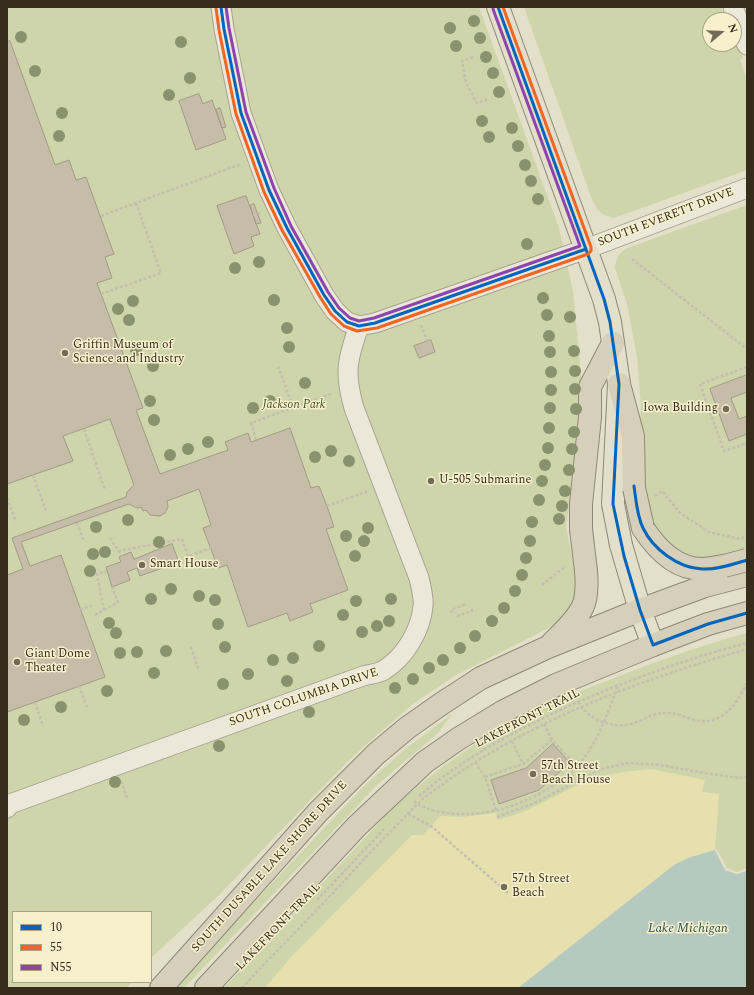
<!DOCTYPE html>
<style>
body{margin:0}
#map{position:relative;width:754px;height:995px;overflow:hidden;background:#e3dfc8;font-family:Spectral,serif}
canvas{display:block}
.frame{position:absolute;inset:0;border:8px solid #352c1b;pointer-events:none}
.legend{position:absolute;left:12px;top:911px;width:140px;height:72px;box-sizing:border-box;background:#f6f0cd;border:1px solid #a9a286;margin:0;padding:5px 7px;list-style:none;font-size:12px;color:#352c1b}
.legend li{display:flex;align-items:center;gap:8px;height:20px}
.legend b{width:20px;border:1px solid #a9a286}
.north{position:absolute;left:702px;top:12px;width:40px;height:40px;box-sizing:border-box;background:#f6f0cd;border:1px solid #a9a286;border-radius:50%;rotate:71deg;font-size:11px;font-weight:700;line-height:16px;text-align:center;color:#352c1b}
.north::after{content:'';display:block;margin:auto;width:14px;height:18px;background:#726b58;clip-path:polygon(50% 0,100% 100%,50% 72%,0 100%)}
</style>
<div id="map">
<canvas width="754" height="995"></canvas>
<div class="frame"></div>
<ul class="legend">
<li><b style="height:5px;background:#0065bd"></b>10</li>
<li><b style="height:5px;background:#f26522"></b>55</li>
<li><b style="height:5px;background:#8e44ad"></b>N55</li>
</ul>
<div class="north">N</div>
</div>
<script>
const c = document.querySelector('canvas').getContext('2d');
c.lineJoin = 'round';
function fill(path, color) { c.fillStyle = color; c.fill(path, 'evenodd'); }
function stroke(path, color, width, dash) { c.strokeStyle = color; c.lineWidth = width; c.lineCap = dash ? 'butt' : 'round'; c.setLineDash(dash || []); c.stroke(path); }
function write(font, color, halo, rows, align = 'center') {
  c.font = font + ' Spectral,serif'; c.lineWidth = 3; c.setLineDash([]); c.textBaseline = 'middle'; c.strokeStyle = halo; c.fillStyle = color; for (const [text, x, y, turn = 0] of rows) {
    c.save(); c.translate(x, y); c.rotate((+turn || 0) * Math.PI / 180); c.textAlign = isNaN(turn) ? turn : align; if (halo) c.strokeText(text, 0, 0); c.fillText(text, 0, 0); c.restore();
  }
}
fill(new Path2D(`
 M7 7H479L559 228 573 291 581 375 583 417 575 473 566 526 576 579C578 600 569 612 553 626L456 675 414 703 370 741 347 762 219 895 151 958V912H13V982H132L127 988H7Z
 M524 7H721L726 20H710V44H734V43L739 46 743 58 740 60 747 80V170L614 218C601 216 596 209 591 197Z
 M747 205V552L698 561 671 549 651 522 642 482 640 432 641 406 637 357 627 304 615 268C616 260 618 254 625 249Z
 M747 633V871L737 874 725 870 674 865 518 988H224L391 810C435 769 486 734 541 708 571 694 601 683 632 671 670 657 708 643 747 633Z
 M453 713 437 734 376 786 184 988H175L202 957 364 786 404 750Z`), '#ced5aa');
fill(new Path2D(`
 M652 769 705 780 702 792 719 794 715 850 688 858 674 865 518 988H265L289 959 412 835H423L440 816 461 817 496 813 498 820C511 816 524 812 536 806 554 798 570 787 589 780 609 773 631 771 652 769Z`), '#e7e0ae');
fill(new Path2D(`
 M715 850 725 870 737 874 747 870V988H518L674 865 688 858Z`), '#b5c9bf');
fill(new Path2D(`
 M716 848 727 868 737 872 747 868V871L737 874 725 870 715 850Z`), '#e3dfc8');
const building = new Path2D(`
 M10 41 55 165 69 160 76 180 86 177 111 246 114 254 105 257 112 278 97 283 143 408 136 410 160 474 228 450 225 442 248 433 251 442 290 428 311 488 319 486 327 506 334 527 326 529 348 590 310 604 313 612 290 621 287 613 248 627 227 565 218 568 217 565 203 528 211 525 199 489 167 501 168 507 165 513 160 516 150 515 146 510 143 511 141 507 137 508 129 504 21 542 30 566 61 555 105 677 7 712V575L23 569 12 538 126 497 127 492 134 485 110 419 63 436 73 461 7 484V42Z
 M199 94 203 104 212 100 226 139 196 150 179 101Z
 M220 108 226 127 222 128 216 110Z
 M246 196 260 234 251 237 254 246 234 254 217 206Z
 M254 204 261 223 256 224 250 206Z
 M431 340 435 352 419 358 414 346Z
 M747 375V392L731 398 739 419 747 416V434L729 441 710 389Z
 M172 544 179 562 140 576 137 568 127 572 130 580 112 587 106 567 121 562 119 557 131 552 134 559Z
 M553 744 570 763 539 790 499 804 491 780 526 768Z`);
fill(building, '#c6bda9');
stroke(building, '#a39a88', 1);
const minor = new Path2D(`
 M221 7 224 29 241 113 269 190 287 228 324 295 335 311 347 322 359 326 375 323 586 249 747 188
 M733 7 747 45
 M7 808 10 804 363 676C370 674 378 674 384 670 405 657 421 630 423 606 424 597 421 587 419 578L354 408C344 373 347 360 359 326`);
const major = new Path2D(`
 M498 7 604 299 610 322 619 384 613 504
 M621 545 640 610 653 645`);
const highway = new Path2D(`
 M619 384 633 436 634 488
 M643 528C656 548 676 569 702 569 709 569 717 567 724 566
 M581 529V504L590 417V387L613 343
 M553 642C564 631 577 620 583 606 587 598 587 580 586 571
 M161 988 318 812 376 754 407 728 441 704 481 678 548 647 640 610 705 586 747 575
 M206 988 357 826 425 762 458 739 504 711 556 685 653 645 708 624 747 613`);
stroke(minor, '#a7a292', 21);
stroke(major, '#8d8879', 24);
stroke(highway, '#8d8879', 24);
stroke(new Path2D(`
 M473 57 462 61 466 83 477 103 488 99
 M253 215 260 213
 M101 216 241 164
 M632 259 747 349
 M101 294 161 273 136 203
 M421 325 427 341
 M278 366 293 407
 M747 367 700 384 724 451 747 443
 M84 429 105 490
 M256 440 251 423 333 393
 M33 475 46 511
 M655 496 662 491 680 513 709 532 740 539 747 536
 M7 498 16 522
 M327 506 368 491
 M77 523 84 541
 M110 538 122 556
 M118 551 182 539 188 556 211 548
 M542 585 566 566
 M80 609 92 606
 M104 610 118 602 112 587
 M452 613 451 610 466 604
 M95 615 104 610 97 574 107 571
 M457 616 472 611 471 607
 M191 647 199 671
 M79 686 88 710
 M35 702 43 726
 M578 702C588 720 614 730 634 723 646 719 655 712 668 713 687 714 698 727 718 718 733 711 740 696 747 683
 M544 724 552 740 576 765
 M512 741 523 764
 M475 762 485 777 496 810
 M485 777 523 764 552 740
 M121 781 127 798
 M419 796C460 761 507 735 556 712 617 684 682 660 747 643
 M414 801C424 811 449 814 463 814 507 815 559 790 586 755 601 734 609 709 618 686
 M408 814 431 826 508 893
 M497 817 532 804 602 769 628 763 660 765 710 774 740 778 747 777
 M317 900 386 827
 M242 988C275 952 310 918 343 882 362 861 381 841 401 821 410 812 418 802 428 795 522 723 634 682 747 649`), '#c3bfb1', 2.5, [3, 2]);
stroke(minor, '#ebe8da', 19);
stroke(major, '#e3dfcb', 22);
stroke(highway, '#d6cfb9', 22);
const majorBridge = new Path2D(`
 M613 504 621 545`);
const highwayBridge = new Path2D(`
 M634 488 643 528
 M581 529 586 571
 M724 566 747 560`);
stroke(majorBridge, '#8d8879', 24, []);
stroke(highwayBridge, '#8d8879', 24, []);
stroke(majorBridge, '#e3dfcb', 22);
stroke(highwayBridge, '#d6cfb9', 22);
stroke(new Path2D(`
 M221 7 224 29 241 113 269 190 287 228 324 295 335 311 347 322 359 326 375 323 586 249
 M498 7 604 299 610 322 619 384 613 504 624 556 640 610 653 645 708 624 747 613
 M634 486C636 500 637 516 643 528 653 549 678 568 702 569 717 570 733 564 747 560`), '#0065bd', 3);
stroke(new Path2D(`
 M216 8 219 30 236 114 264 192 282 230 320 297 331 314 344 326 357 331 377 328 588 254 591 251V247L503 7`), '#f26522', 3);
stroke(new Path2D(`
 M226 7 229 28 246 112 274 188 291 226 328 292 339 308 350 318 359 321 374 318 580 246 493 9`), '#8e44ad', 3);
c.fillStyle = '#89916d';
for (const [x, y] of [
 [474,21],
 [450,28],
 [21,37],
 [480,38],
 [181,42],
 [456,46],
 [486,57],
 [35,71],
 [493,73],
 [190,78],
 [499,92],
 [169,95],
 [62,113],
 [482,121],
 [512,128],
 [59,136],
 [489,137],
 [518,146],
 [525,165],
 [531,181],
 [538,199],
 [527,244],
 [259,262],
 [235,268],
 [543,298],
 [274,300],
 [133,301],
 [118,309],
 [547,315],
 [570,317],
 [129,320],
 [287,328],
 [549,336],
 [289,347],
 [136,350],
 [574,351],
 [550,352],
 [153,366],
 [575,371],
 [551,372],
 [305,383],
 [575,389],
 [551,390],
 [150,401],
 [270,401],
 [253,408],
 [550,408],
 [576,409],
 [154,420],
 [549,428],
 [574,432],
 [208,442],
 [548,448],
 [188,449],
 [572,449],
 [331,451],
 [170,455],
 [315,457],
 [349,461],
 [545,465],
 [569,470],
 [542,481],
 [565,491],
 [539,500],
 [562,506],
 [559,519],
 [128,520],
 [532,522],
 [96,527],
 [368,528],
 [346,536],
 [364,541],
 [530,541],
 [159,542],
 [105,552],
 [93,554],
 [355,556],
 [526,558],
 [90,571],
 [522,575],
 [171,589],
 [515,591],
 [199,596],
 [151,599],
 [391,599],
 [215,600],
 [356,601],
 [504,608],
 [343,615],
 [389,621],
 [492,621],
 [109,623],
 [218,624],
 [377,626],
 [362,632],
 [116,633],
 [475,636],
 [319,646],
 [225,647],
 [460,648],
 [166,651],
 [137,652],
 [120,653],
 [293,658],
 [273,660],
 [443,660],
 [429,668],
 [154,673],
 [248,674],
 [413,679],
 [287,681],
 [223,684],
 [395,688],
 [107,691],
 [61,707],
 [309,712],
 [24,720],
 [219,746],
 [115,782]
]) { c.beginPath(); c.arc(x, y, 6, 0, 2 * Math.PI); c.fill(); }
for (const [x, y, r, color] of [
 [65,353,4,"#726b58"],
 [726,409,4,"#726b58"],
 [431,481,4,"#726b58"],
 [142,565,4,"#726b58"],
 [17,662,4,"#726b58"],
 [533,774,4,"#726b58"],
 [504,887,4,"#726b58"]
]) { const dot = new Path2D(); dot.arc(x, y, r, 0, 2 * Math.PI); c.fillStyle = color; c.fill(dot); stroke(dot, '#f6f0cd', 1.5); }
write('12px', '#352c1b', '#f6f0cd', [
 ["SOUTH EVERETT DRIVE",666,218,-21],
 ["SOUTH COLUMBIA DRIVE",304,698,-19],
 ["LAKEFRONT TRAIL",528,719,-27],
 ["SOUTH DUSABLE LAKE SHORE DRIVE",270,867,-48],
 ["LAKEFRONT TRAIL",279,927,-46]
]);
write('12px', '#352c1b', '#f6f0cd', [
 ["Griffin Museum of",73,346],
 ["Science and Industry",73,360],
 ["Iowa Building",718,409,"right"],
 ["U-505 Submarine",439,481],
 ["Smart House",150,565],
 ["Giant Dome",25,655],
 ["Theater",25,669],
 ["57th Street",541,767],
 ["Beach House",541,781],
 ["57th Street",512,880],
 ["Beach",512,894]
], 'left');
write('italic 12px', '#3f5222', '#f6f0cd', [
 ["Jackson Park",294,406]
]);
write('italic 13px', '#2a5255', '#f6f0cd', [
 ["Lake Michigan",688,929]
]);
</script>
